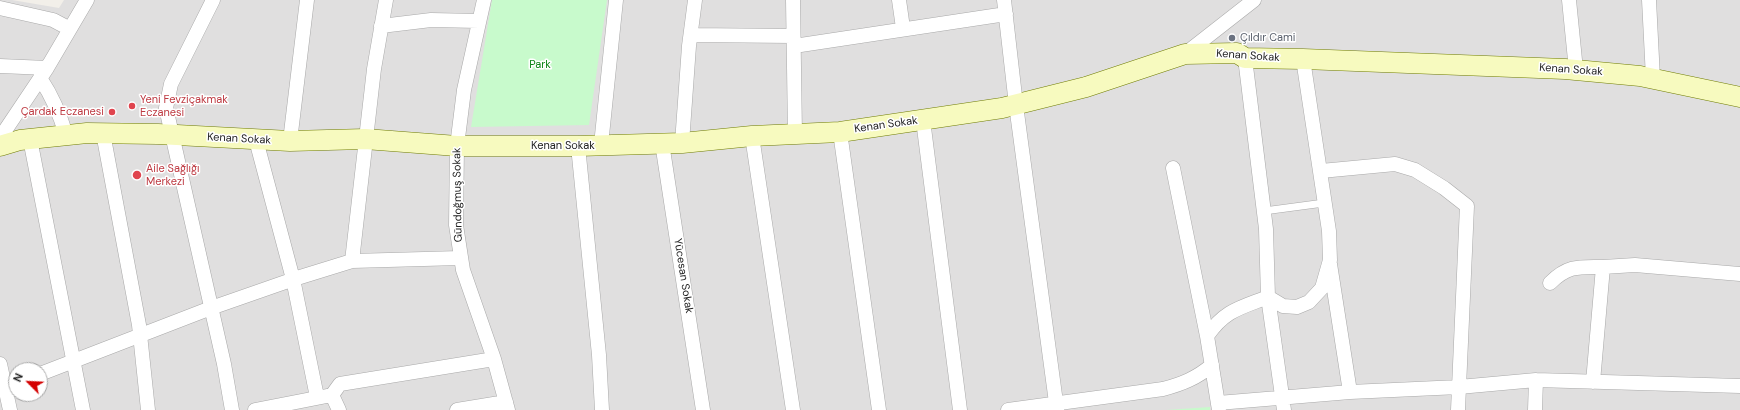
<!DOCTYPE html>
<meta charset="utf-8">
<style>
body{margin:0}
#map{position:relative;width:1740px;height:410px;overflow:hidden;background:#f2efe9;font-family:"DM Sans",sans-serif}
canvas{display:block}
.north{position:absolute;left:8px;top:362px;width:40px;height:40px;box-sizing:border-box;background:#fff;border:1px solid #a7a7a7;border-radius:50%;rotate:294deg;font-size:11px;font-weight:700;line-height:16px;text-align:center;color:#222}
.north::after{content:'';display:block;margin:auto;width:14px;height:18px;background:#d40000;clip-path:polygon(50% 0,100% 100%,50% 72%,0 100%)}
</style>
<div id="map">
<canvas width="1740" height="410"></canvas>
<div class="north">N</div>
</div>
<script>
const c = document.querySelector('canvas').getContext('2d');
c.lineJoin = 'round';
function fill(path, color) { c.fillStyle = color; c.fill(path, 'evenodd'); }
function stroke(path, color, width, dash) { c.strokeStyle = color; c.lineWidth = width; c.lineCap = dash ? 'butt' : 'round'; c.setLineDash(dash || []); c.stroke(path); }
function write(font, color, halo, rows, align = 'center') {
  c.font = font + ' "DM Sans",sans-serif'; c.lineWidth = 3; c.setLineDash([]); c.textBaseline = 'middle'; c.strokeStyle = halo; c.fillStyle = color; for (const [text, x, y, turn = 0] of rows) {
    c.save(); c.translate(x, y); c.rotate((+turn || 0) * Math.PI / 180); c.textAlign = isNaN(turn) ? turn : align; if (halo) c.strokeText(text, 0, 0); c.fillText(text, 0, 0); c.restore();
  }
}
fill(new Path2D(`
 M0 0H12L59 8 64 0H1740V410H0ZM16 370H40V394H16Z`), '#e0dfdf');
fill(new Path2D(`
 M492 0H607L589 125 471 127Z
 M1210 407V410H1166Z`), '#c8facc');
const lane = new Path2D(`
 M1264 211 1324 203`);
const street = new Path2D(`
 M213 0 171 84 166 108 224 364 232 410
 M484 0 464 90 457 146 456 225 463 270 494 359 508 410
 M793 0 795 134
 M899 0 903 28
 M1004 0 1016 105 1057 410
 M1569 0 1576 70
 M1649 0 1653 78
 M0 8 53 20 70 29
 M381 26 431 20 479 21
 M691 35 793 36
 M794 46 1006 14
 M1185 54 1254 0
 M1245 58 1266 229 1268 297 1283 306 1297 307 1309 302 1322 288 1330 260 1329 231 1303 59
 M0 66 47 68
 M40 78C52 96 60 114 66 135
 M923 120 960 410
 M840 132 879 410
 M103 133 139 325 148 410
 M752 136 793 410
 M0 138 47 68 87 0
 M30 139 83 410
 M256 140 293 279 317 397
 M290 141 307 0
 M662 143 703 410
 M682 143 689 46 695 0
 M601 145 616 0
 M578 146 599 355 602 410
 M1173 168 1207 336
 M1321 171 1395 164 1415 170 1444 188 1467 206 1458 410
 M352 261 374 69 386 0
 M1330 264 1350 392
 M1550 283C1568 265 1579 267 1603 267
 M0 364 10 410
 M40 374 211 308 297 278 352 261 460 258
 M1593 382 1603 267 1635 265 1740 274
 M332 395 340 384 494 359
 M1218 403 1350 392 1459 387 1536 380 1740 386
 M255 410 332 395 339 410
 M457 410 506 402
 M1008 410 1163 389C1182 384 1197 378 1212 365
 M1219 410 1207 336C1225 310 1240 308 1268 297L1284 410
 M1535 410 1536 380`);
const secondary = new Path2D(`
 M0 146 20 140 87 133 158 134 290 141 365 139 457 146H578L682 143 752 136 840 132 1002 108 1086 87 1185 54 1237 53 1245 58 1303 59 1565 69 1640 76 1740 97`);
stroke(lane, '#a9a9a9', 8);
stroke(street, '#a9a9a9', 15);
stroke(secondary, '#707d05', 21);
stroke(lane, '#fff', 7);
stroke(street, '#fff', 14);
stroke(secondary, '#f7fabf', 20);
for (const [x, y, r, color] of [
 [1232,38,4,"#6b7280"],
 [132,106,4,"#e0444e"],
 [112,112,4,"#e0444e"],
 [137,175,5,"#e0444e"]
]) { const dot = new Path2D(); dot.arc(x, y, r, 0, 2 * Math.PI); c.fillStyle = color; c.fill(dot); stroke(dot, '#fff', 1.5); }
write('11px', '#5b616d', '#fff', [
 ["Çıldır Cami",1240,38]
], 'left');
write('11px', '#222', '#fff', [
 ["Kenan Sokak",1248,56,4],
 ["Kenan Sokak",1571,70,4],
 ["Kenan Sokak",886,125,-8],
 ["Kenan Sokak",239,139,3],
 ["Kenan Sokak",563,146],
 ["Gündoğmuş Sokak",458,195,-91],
 ["Yücesan Sokak",683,276,81]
]);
write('11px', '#0c8416', '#fff', [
 ["Park",540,65]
]);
write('11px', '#be3a42', '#fff', [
 ["Yeni Fevziçakmak",140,100],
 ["Eczanesi",140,113],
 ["Çardak Eczanesi",104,112,"right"],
 ["Aile Sağlığı",146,169],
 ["Merkezi",146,182]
], 'left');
</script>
